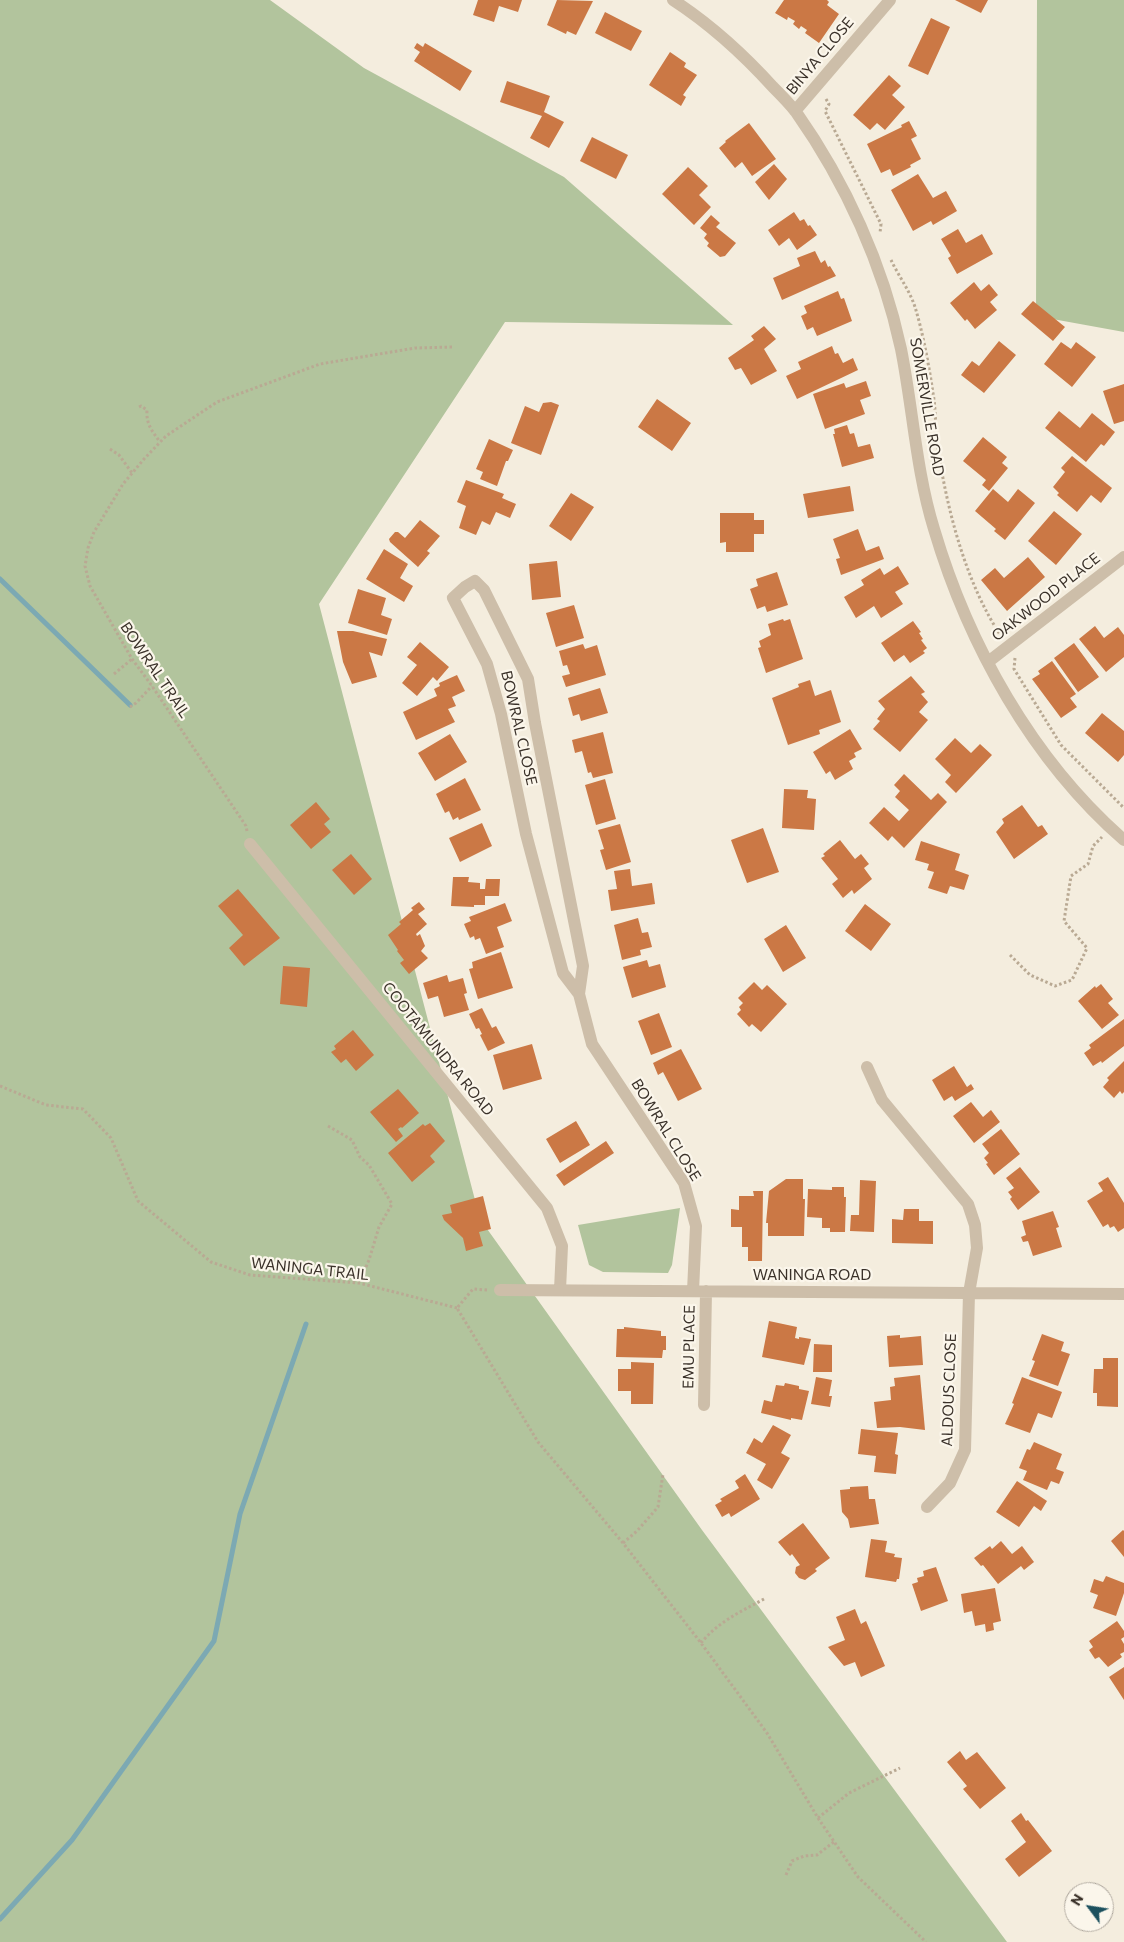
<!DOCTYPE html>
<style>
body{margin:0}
#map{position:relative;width:1124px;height:1942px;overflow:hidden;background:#f4edde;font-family:Commissioner,sans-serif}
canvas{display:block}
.north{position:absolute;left:1064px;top:1882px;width:50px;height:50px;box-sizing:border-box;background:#fbf6eb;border:1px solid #aea79d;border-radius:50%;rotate:301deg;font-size:14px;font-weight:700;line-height:20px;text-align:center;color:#3a3129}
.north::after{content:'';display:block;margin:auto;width:18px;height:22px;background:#1c505e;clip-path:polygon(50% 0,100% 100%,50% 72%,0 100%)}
</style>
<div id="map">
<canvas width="1124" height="1942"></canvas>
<div class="north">N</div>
</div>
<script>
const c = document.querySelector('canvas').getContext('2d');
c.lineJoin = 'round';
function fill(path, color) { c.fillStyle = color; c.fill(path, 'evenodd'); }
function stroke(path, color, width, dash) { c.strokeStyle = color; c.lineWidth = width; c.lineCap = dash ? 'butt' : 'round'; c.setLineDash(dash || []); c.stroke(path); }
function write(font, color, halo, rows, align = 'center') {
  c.font = font + ' Commissioner,sans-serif'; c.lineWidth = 4.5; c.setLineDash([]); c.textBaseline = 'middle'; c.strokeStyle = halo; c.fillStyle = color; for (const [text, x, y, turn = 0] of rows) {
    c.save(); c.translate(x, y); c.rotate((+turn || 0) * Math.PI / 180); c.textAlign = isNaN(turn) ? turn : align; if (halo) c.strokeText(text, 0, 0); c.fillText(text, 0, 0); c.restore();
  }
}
fill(new Path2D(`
 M0 0H270L364 68 564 177 733 325 505 322 319 604 480 1219 702 1530 1007 1942H0Z
 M1037 0H1124V332L1036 316Z
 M680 1208 672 1265 668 1273 603 1272 589 1265 578 1225Z`), '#b2c49d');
stroke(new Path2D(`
 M0 579 130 705
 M0 1919 72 1840 214 1641 240 1514 306 1324`), '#7ca9b3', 5);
fill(new Path2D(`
 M478 0H522L518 12 499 6 494 22 473 15Z
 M557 0 593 1 576 35 567 31 566 34 547 25Z
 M784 0H827L829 2 827 5 839 14 819 43 805 33 807 30 801 26 799 29 793 24 795 21 788 17 787 20 775 13Z
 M955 0H988L981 13Z
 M605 12 642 31 631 51 595 33Z
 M931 18 950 27 928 75 908 66Z
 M417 43 423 47 425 43 472 71 460 91 414 61 420 52 414 48Z
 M670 52 686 63 684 67 697 75 683 95 686 97 681 106 649 85Z
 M889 75 901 86 892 95 905 107 885 130 877 123 870 130 853 115Z
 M507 81 550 96 544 112 564 122 549 148 530 138 542 116 500 102Z
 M909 121 917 136 911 139 921 159 910 165 911 167 893 176 890 169 881 173 867 144 902 127 901 125Z
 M749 123 776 159 752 176 742 162 735 168 719 148 726 142 725 141Z
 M592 137 628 155 616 179 580 161Z
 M774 164 787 179 769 200 755 182Z
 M688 167 708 186 699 195 711 207 694 225 662 194Z
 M918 174 933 198 946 191 957 211 933 225 931 221 913 231 891 190Z
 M794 212 800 221 804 219 808 226 810 225 817 235 797 250 789 238 779 246 768 230Z
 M711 215 720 223 716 227 736 243 725 256 720 257 707 246 709 243 704 238 707 234 700 228Z
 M958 229 966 243 982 234 993 254 957 274 948 258 951 256 941 239Z
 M815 251 821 263 825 260 828 267 830 266 836 276 782 300 773 278 800 266 797 258Z
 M974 282 981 291 989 284 998 295 990 302 997 310 975 329 967 319 965 321 950 303Z
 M838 291 841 299 844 298 852 321 817 336 813 327 807 330 801 316 807 313 804 306Z
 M1033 301 1065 327 1053 341 1021 314Z
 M764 326 776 339 764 349 777 371 751 385 741 368 735 370 728 358 754 340 751 336Z
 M999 341 1016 355 984 393 961 375 972 361 979 366Z
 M1061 342 1071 349 1076 342 1096 357 1072 387 1044 364Z
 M832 346 835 354 838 353 843 363 853 358 858 370 797 399 786 376 801 369 798 362Z
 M866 381 871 396 860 400 865 414 825 429 813 394 844 383 846 388Z
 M1124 384V421L1114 424 1103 391Z
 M657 399 691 423 672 451 638 427Z
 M551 402 559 405 541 455 511 443 525 406 539 412 543 403Z
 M1059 411 1080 428 1092 413 1115 432 1104 446 1101 444 1086 462 1045 428Z
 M847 425 850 434 854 433 858 447 870 444 874 458 842 467 833 434H835L834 429Z
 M983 437 1007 457 1002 463 1008 468 989 491 982 485 986 480 963 461Z
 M489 439 513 450 508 461H506L497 486 480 479 483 472 476 469Z
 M1072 456 1112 488 1101 503 1091 495 1077 512 1057 495 1059 493 1053 487 1065 472 1061 468Z
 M466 480 504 494 502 498 516 504 510 518 496 512 490 525 482 521 476 535 459 528 466 506 457 502Z
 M850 486 854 511 808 518 803 494Z
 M993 489 1008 502 1018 489 1035 503 1005 540 994 531 996 529 975 511Z
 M571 493 594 507 571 541 549 526Z
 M1054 511 1082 534 1056 565 1028 541Z
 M720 513H754V520H764V534H754V552H726V542L720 543Z
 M420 520 440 536 427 551 430 553 418 567 390 542 389 539 395 532H398L405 538Z
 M858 529 866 551 879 546 884 559 841 575 836 559 840 558 833 539Z
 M384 549 408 564 400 578 413 586 404 602 366 579Z
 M1028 557 1045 577 1007 611 981 580 995 568 1004 578Z
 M557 561 561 597 532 600 529 564Z
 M898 566 909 584 895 592 903 604 881 618 874 606 856 618 844 597 864 585 861 580 880 568 884 575Z
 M777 572 788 605 767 612 765 606 757 609 750 589 758 586 756 579Z
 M358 589 386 598 381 615 392 619 387 635 348 623Z
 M574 605 584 638 556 647 546 613Z
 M783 619 784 621 790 619 803 659 766 673 758 648 761 647 759 641 771 635 768 624Z
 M913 621 921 632 919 633 923 639 921 640 927 648 923 651 925 653 910 663 904 655 894 662 881 643Z
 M1095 626 1104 638 1118 627 1124 635V657L1106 672 1079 639Z
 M337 631H353L387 639 382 656 369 652 377 677 352 684 343 662Z
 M420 642 449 667 437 681 433 677 417 696 402 683 417 665 407 657Z
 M1074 643 1099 677 1078 692 1054 658Z
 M583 644 585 649 597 645 606 675 566 687 562 676 570 674 567 665 563 666 559 651Z
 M1052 661 1076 694 1070 698 1077 707 1061 718 1032 679 1040 674 1038 671Z
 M457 675 465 691 452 697 456 706 448 709 455 722 416 740 403 712 437 696 434 689 440 686 439 683Z
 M911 676 925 692 921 694 928 702 919 712 928 720 900 752 873 729 880 721 877 719 885 709 878 701Z
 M810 680 815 696 831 690 841 722 819 730 820 734 788 745 772 698 799 687 798 684Z
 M600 688 608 713 581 721 579 714 573 716 568 698Z
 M1102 713 1124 731V755L1118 762 1085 733Z
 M850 729 862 749 854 753 856 757 849 761 853 769 835 780 830 771 826 774 813 752Z
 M603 732 613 773 593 778 591 772 588 773 582 751 575 753 572 740Z
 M450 734 467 762 435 781 418 753Z
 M955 738 971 753 980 744 992 755 956 793 945 782 951 775 935 759Z
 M904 774 931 800 938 793 947 802 904 848 892 836 888 841 869 823 884 807 899 821 909 810 895 797 900 791 894 785Z
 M465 778 481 810 459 820 458 817 453 820 449 811 445 813 436 794Z
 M605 779 616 819 596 825 585 785Z
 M784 789 808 790 807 798 816 799 814 830 782 828Z
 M316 802 330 819 324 824 331 832 311 849 290 825Z
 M1022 805 1038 827 1042 825 1048 834 1014 859 996 832 1004 823 1002 819Z
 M482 823 492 846 460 862 449 838Z
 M620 824 631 862 606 870 600 850 604 849 598 830Z
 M763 828 779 872 747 883 731 840Z
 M840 840 855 859 861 854 869 864 864 868 872 879 854 894 852 890 843 898 832 884 838 879 821 858 825 856 823 854Z
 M921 841 960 854 955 870 969 875 964 890 950 886 947 894 928 888 934 872 927 870 929 864 915 860Z
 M351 854 372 879 354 895 332 870Z
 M630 869 632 886 652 883 655 904 611 911 608 890 617 889 614 871Z
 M453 877H469L468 882 480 883V889H485L486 879H500L499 896H485V905H474V907L451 906Z
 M238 889 280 938 244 966 229 948 243 935 218 906Z
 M419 902 425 909 418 914 427 924 416 934 417 936 420 934 425 946 421 951 428 958 409 974 400 963 404 960 397 951 398 950 388 935 401 924 399 922 413 910 411 908Z
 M505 903 512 921 497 927 504 947 486 954 480 938 475 940 474 936 470 938 464 924 471 921 469 917Z
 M865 904 891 924 871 951 845 931Z
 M638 918 642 933 648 932 652 947 640 950 641 955 622 960 614 925Z
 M786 925 806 958 783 972 764 939Z
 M501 952 513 988 478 999 469 969 473 968 472 962Z
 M647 960 649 967 660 964 666 987 632 998 623 967Z
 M283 966 310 968 307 1007 280 1004Z
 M447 975 449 982 463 978 467 993 464 994 469 1010 444 1017 438 996 428 999 423 983Z
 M754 982 762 990 767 985 787 1004 761 1032 752 1024 749 1027 737 1014 741 1010 739 1007 743 1003 738 998Z
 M1101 984 1113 999 1108 1003 1119 1015 1102 1029 1078 1001 1095 986 1096 988Z
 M482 1008 492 1028 496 1026 505 1043 488 1051 480 1035 482 1034 479 1028 476 1029 469 1014Z
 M659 1013 672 1047 651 1055 638 1021Z
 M1124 1019V1046L1102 1063 1101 1061 1093 1066 1084 1053 1091 1048 1089 1045Z
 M353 1030 374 1055 356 1071 346 1059 341 1063 331 1052 336 1049 334 1046Z
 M532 1044 542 1079 503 1090 493 1055Z
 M681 1049 702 1089 678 1101 663 1072 658 1075 653 1063Z
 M1124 1061V1092L1122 1094 1120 1091 1114 1098 1103 1087 1109 1080 1107 1078Z
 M954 1066 967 1087 971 1084 974 1089 955 1101 952 1096 944 1101 932 1080Z
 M398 1089 419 1113 402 1128 401 1127 398 1129 403 1136 396 1142 370 1112Z
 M971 1102 983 1117 991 1110 1000 1122 974 1143 953 1116Z
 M576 1121 590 1145 560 1163 546 1139Z
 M430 1123 445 1141 430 1156 435 1162 412 1182 388 1153 423 1124 425 1126Z
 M1001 1129 1020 1154 994 1175 986 1164 988 1163 984 1158 989 1153 982 1144Z
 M606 1141 614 1153 564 1186 556 1175Z
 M1020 1167 1040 1192 1018 1210 1010 1199 1012 1197 1008 1192 1014 1188 1006 1178Z
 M1108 1177 1124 1203V1228L1118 1232 1114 1226 1110 1228 1108 1224 1103 1227 1087 1201 1103 1191 1098 1183Z
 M786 1179H803V1199H805L804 1236H768V1223H766L769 1191Z
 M860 1180 876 1181 874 1232 850 1231 851 1215H859Z
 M832 1187H844V1197H846L845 1232H830V1228H822V1218L807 1217 808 1189 832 1190Z
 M753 1191H763L762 1261H748V1247H742V1227H731V1209L739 1210V1196H754Z
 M483 1196 491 1229 479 1232 483 1246 466 1251 463 1238 444 1220 442 1215 452 1213 450 1205Z
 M904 1209H919V1221H933V1244L892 1243V1219L903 1220Z
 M1053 1211 1059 1227 1056 1228 1062 1247 1033 1256 1028 1241 1023 1242 1021 1237 1026 1235 1022 1221Z
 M769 1321 797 1327 795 1338 799 1339V1337L811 1339 804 1365 762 1357Z
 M624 1327 661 1331V1336H666V1350H663L662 1358 616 1357 617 1329H624Z
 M1042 1334 1064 1342 1061 1351 1070 1354 1058 1386 1029 1376 1035 1361 1032 1360Z
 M900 1335V1338L921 1336 923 1365 889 1367 887 1336Z
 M814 1344 832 1345V1372H813Z
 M1103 1358H1118V1407L1097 1406V1393H1093L1094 1369H1103Z
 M631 1362 654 1363 653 1404H631V1391H618V1369H631Z
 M920 1375 925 1430 900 1427 877 1428 874 1402 891 1400 890 1387 895 1386 894 1378Z
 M816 1377 832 1380 829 1396H832L830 1407 811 1404Z
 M1022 1377 1062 1392 1052 1418 1038 1413 1030 1433 1005 1424 1014 1404 1012 1403Z
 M785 1383 799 1386V1389L809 1391 802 1420 791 1418V1420L761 1413 764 1400 772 1402 776 1385 784 1386Z
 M773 1425 791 1435 781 1453 790 1458 772 1489 757 1480 766 1464 746 1453 754 1438 762 1443Z
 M861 1429 898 1433 895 1454 898 1455 896 1474 874 1472 876 1456 858 1454Z
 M1034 1442 1062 1454 1056 1469 1064 1472 1059 1484 1051 1481 1047 1490 1023 1480 1027 1471 1019 1468 1027 1449 1030 1450Z
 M745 1474 760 1499 731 1517 729 1513 722 1517 715 1505 722 1501 720 1499 739 1488 735 1481Z
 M1017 1481 1047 1501 1041 1511 1034 1506 1019 1527 996 1512Z
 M868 1486 869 1499H875L879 1524 850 1528 848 1519 842 1512 840 1490 850 1489V1487Z
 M803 1523 830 1558 815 1569 817 1571 805 1580 799 1578 795 1573 796 1567 800 1565 792 1554 790 1556 778 1542Z
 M1123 1530 1124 1531V1557L1111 1541Z
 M871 1539 887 1541 885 1552 895 1554 894 1557 902 1558 899 1579H897L896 1582 865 1577Z
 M1001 1541 1012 1554 1022 1546 1034 1562 1024 1570 1021 1566 998 1584 983 1565 981 1566 974 1558 990 1546 992 1549Z
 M936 1567 948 1601 921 1611 912 1584 918 1582 917 1578 924 1576 923 1571Z
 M1106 1576 1124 1583V1593L1116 1616 1093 1608 1098 1595 1090 1592 1094 1579 1103 1582Z
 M995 1588 1001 1621 993 1623 994 1630 986 1632 985 1624 975 1626 972 1611 964 1613 961 1594Z
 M855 1609 861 1624 866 1621 885 1666 861 1677 855 1662 844 1666 828 1647 845 1640 836 1617Z
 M1117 1621 1124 1631V1637L1121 1639 1124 1644V1652L1120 1654 1122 1657 1108 1667 1099 1657 1095 1659 1089 1650 1093 1647 1089 1641Z
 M1124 1667V1700L1109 1677Z
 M960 1751 966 1760 977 1752 1006 1788 980 1809 963 1789 967 1786 947 1762Z
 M1021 1813 1026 1821 1028 1820 1052 1851 1019 1877 1005 1859 1026 1842 1011 1821Z`), '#cb7845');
stroke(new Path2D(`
 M826 99 829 104 825 111 881 224 880 233
 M891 260C898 275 910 291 915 307 923 333 929 366 933 393 936 409 935 426 937 442 946 506 965 582 1001 636
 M139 407 141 406 147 410C146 424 152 431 160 442
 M110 449 119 455 132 473
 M1015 658 1014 669 1061 745 1124 808
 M114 674 132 659
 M130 707 136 703 152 686
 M247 831 246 826 152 686 132 659 90 586 85 566 88 548 94 532 123 484 144 459 166 436 217 402 320 364 415 348 454 347
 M1010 955 1030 975 1055 986 1072 980 1087 948 1064 921 1071 876 1088 864 1093 846 1102 837
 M0 1086 46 1105 83 1109 111 1138 138 1201 211 1262 250 1275 359 1283 457 1308
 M328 1126 352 1140 360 1157 369 1165 392 1204 379 1227 369 1260 359 1283
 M487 1290 473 1289 457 1308 538 1442 623 1543 701 1643 767 1733 818 1818 858 1877 926 1942
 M623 1543 637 1531 658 1507 663 1474
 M701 1643C718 1622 740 1612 764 1599
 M818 1818 849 1793 900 1768
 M786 1875 792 1861 804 1856 817 1855 835 1841`), '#b9a993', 3, [2.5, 2.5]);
stroke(new Path2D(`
 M673 0C710 24 743 54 773 87 781 95 789 103 796 112 846 183 883 265 901 349 913 409 916 471 934 529 968 644 1032 760 1124 840
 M795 111 890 0
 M988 662 1124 557
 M250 844 547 1208 562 1246 560 1290
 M579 994 583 966 535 723 528 679 484 590 475 581 465 587 453 598 487 664 501 714 526 834 563 973 579 994 592 1044 684 1183 696 1226 693 1291
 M867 1067 882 1100 968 1204 975 1225 977 1248 969 1293 965 1450 950 1483 927 1507
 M500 1290 1124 1294
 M704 1405 706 1291`), '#cdbea9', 12);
write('15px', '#3a3129', '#fbf6eb', [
 ["BINYA CLOSE",820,56,-50],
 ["SOMERVILLE ROAD",927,407,80],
 ["OAKWOOD PLACE",1046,597,-38],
 ["BOWRAL TRAIL",155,670,56],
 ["BOWRAL CLOSE",519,728,77],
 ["COOTAMUNDRA ROAD",438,1049,51],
 ["BOWRAL CLOSE",666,1130,58],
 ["WANINGA TRAIL",310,1269,6],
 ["WANINGA ROAD",812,1275],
 ["EMU PLACE",689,1347,-89],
 ["ALDOUS CLOSE",949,1390,-88]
]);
</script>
